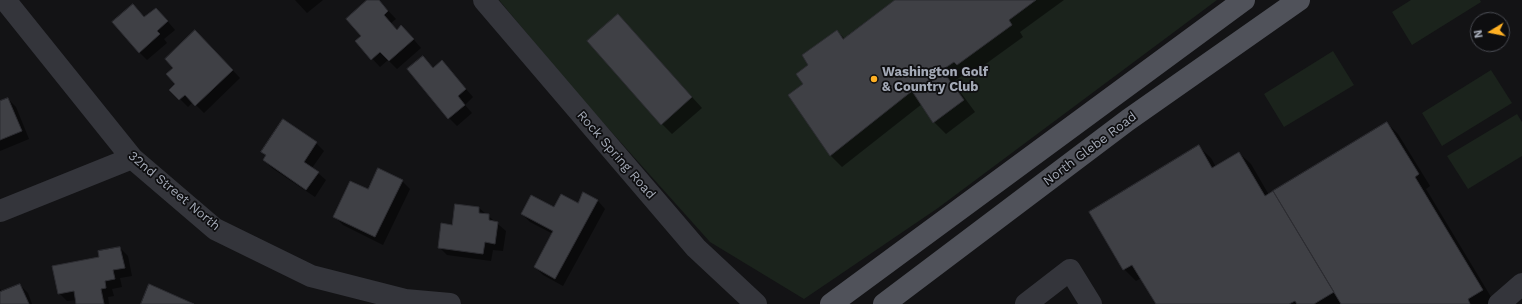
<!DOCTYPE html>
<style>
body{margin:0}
#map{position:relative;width:1522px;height:304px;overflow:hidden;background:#131315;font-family:"Work Sans",sans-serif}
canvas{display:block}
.north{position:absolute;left:1470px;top:12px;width:40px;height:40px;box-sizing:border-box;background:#0e0e10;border:1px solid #4a4c53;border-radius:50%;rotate:260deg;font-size:11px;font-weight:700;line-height:16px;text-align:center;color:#a4aab7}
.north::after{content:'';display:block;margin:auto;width:14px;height:18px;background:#feb023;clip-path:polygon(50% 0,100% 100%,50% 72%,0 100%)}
</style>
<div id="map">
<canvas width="1522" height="304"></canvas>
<div class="north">N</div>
</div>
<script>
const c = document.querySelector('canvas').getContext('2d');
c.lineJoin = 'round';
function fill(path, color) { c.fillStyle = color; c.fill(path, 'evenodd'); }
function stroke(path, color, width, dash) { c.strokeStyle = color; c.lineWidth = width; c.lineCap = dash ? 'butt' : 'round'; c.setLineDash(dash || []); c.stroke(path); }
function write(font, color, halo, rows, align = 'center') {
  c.font = font + ' "Work Sans",sans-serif'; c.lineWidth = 3.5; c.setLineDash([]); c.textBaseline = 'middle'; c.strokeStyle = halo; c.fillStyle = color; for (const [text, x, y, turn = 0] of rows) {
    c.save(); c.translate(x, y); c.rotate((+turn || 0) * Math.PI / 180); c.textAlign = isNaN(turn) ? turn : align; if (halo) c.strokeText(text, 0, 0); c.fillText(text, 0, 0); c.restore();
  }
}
fill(new Path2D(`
 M499 0H1217L938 208 804 299 710 242 573 89Z
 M1411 0H1480L1481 2 1412 45 1392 12Z
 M1333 51 1354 85 1284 127 1264 94Z
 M1491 70 1512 103 1442 146 1422 113Z
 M1517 114 1522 122V156L1468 189 1447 156Z`), '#1b231c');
fill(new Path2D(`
 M295 0H323L307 13Z
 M368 0H378L396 19 391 23 397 31 409 34 421 48 397 69 388 60 380 67 356 41 362 36Z
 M897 0H1064L1020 32 1023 37 969 76 966 73 953 82 975 112 946 134 934 122 922 104 842 167 830 155 805 84 810 65 837 31 845 39Z
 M133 5 145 18 164 17 175 30 164 39 167 43 147 60 139 52Z
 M618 15 702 108 672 134 662 124Z
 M203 39 240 78 204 113 193 102 188 107 171 90 177 84Z
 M423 57 434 69 442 62 473 97 465 105 472 113 457 126 449 118Z
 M8 99 16 107 29 139 0 151V102Z
 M1387 123 1398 134 1430 186 1426 189 1494 302 1491 304H1157L1141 278 1136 281 1124 269 1199 147 1211 158 1216 167 1239 153 1251 164 1269 195Z
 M316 143 324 151 312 168 326 180 315 197 272 168 264 160 267 156 262 152Z
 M402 181 410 189 383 245 343 225 335 217 368 190Z
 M598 201 605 209 563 286 543 275 535 267 553 234 530 222 522 214Z
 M479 208 506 231 503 251 493 250 491 261 447 255 439 247 453 226Z
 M120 248 128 256 132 276 120 278 122 287 112 289 114 296 108 297 109 304H77L76 300 67 301 59 293 100 257Z
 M20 285 28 293 32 304H0V289L3 292Z`), '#0007');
const building = new Path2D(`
 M367 0H379L388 11 384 15 397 30 401 25 414 39 389 61 380 52 371 60 355 41 361 36 346 19Z
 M895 0H1036L1009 20 1012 25 957 65 954 62 942 70 964 100 933 123 912 91 830 156 788 95 803 84 796 74 808 65 802 55 837 30 843 39Z
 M133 4 144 17 156 8 168 21 157 31 160 34 139 53 112 22Z
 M618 14 692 97 661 125 587 41Z
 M195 30 233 70 195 106 185 95 179 100 169 90 175 84 166 74 173 68 165 59Z
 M423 56 433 68 442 60 466 89 458 96 465 105 448 119 407 69Z
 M8 98 22 131 0 140V101Z
 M283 119 317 142 304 162 319 172 306 190 263 160 266 155 261 152Z
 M1387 122 1419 174 1415 177 1483 290 1468 299 1470 304H1341L1273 191Z
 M1199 145 1212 168 1239 152 1265 196 1273 191 1334 292 1314 304H1297L1295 301 1289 304H1156L1132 265 1123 270 1089 212Z
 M378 168 403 180 375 237 333 217 350 181 368 189Z
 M583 192 598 200 555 279 534 267 553 231 521 214 531 195 554 207 561 194 578 203Z
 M455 204 479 207V213L489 214V220L498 222 495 244 485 242 483 254 438 248 441 223 452 225Z
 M120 247 125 268 113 270 115 279 105 281 106 288 101 289 104 304H76L74 291 58 294 52 266 99 257 98 251Z
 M20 284 29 304H0V292Z
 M149 284 194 304H141Z`);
fill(building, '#3f4045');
stroke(building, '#2d2d32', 1);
stroke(new Path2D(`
 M5 0 132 158 215 229 311 276 405 300 450 304
 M484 0 696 248 756 304
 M0 211 132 158
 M1026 304 1070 270 1091 304
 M1499 304 1522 284`), '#34353b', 22);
stroke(new Path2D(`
 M831 304 1244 0
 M884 304 1128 120 1299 0`), '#50525a', 22);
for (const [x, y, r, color] of [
 [874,79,4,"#feb023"]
]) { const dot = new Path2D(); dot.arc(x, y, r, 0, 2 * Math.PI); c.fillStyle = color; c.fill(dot); stroke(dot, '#0e0e10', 1.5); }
write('bold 13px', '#a4aab7', '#0e0e10', [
 ["Washington Golf",882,72],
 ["& Country Club",882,87]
], 'left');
write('13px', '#a4aab7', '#0e0e10', [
 ["North Glebe Road",1090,149,-37],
 ["Rock Spring Road",616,155,49],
 ["32nd Street North",174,191,40]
]);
</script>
